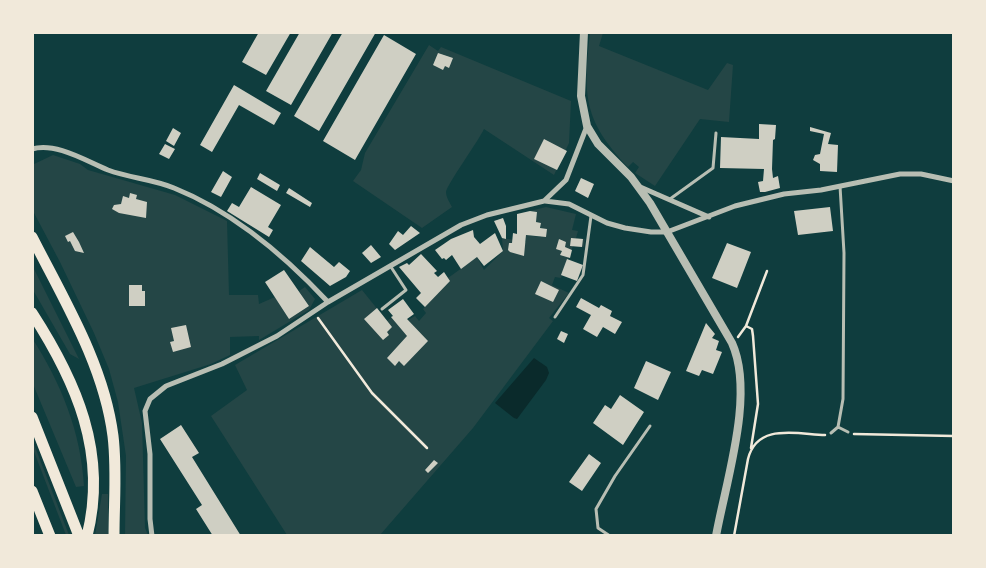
<!DOCTYPE html>
<style>
body{margin:0}
#map{position:relative;width:986px;height:568px;overflow:hidden;background:#0f3d3e;font-family:Montserrat,sans-serif}
canvas{display:block}
.frame{position:absolute;inset:0;border:34px solid #f1e9da;pointer-events:none}
</style>
<div id="map">
<canvas width="986" height="568"></canvas>
<div class="frame"></div>
</div>
<script>
const c = document.querySelector('canvas').getContext('2d');
c.lineJoin = 'round';
function fill(path, color) { c.fillStyle = color; c.fill(path, 'evenodd'); }
function stroke(path, color, width, dash) { c.strokeStyle = color; c.lineWidth = width; c.lineCap = dash ? 'butt' : 'round'; c.setLineDash(dash || []); c.stroke(path); }
fill(new Path2D(`
 M590 33H603L599 46 708 90 727 63 733 65 729 122 700 119 655 186 635 173 639 167 633 162 628 167C583 120 583 95 590 33Z
 M429 45 438 51 441 47 571 101 569 143 554 175 484 129C479 140 446 186 446 192 446 197 450 203 452 207L422 228 353 181 361 170 365 153Z
 M53 155 80 164 88 170 175 195 227 221 229 295H258L259 304 275 297 289 319 309 306 299 291 305 287 315 299 309 310 259 340V336L230 337V355L211 364 134 388 142 423 145 528 148 535H125L126 456 118 402 109 369 94 333 60 262 33 211 32 165Z
 M546 207 576 214 572 230 578 231 576 238 585 239 584 247 573 246 561 278 555 277 552 285 569 293 549 318 553 321 473 428 380 535H287L211 416 247 390 235 365 362 290 387 321 401 310 408 320 415 316 419 321 426 313 423 309 449 281 448 278 477 257 484 270 503 251 502 238 526 242V235L541 237V223L536 222 537 212 530 211Z
 M33 267 79 359 70 354 33 290Z
 M32 338C61 383 81 432 84 486L76 487 33 384Z
 M33 442 37 452 69 535H66L33 449Z
 M102 494H108V535H95Z`), '#244646');
fill(new Path2D(`
 M534 358 547 367 549 373 546 380 517 419 514 418 495 403Z`), '#0a2a2b');
fill(new Path2D(`
 M259 32H291L266 75 242 62Z
 M300 32H333L291 105 266 91Z
 M343 32H376L319 131 294 116Z
 M384 35 416 54 355 160 323 141Z
 M438 53 453 58 449 68 445 66 443 70 433 65Z
 M234 85 281 113 274 125 239 105 212 152 200 145Z
 M759 124 776 125 775 139 773 140 772 169 773 178 778 176 780 188 765 192H760L758 182 763 181 764 169 720 168 721 137 759 139Z
 M810 127 831 133 828 144 838 145 837 172 820 171V164L813 160 815 155 820 154 824 134 810 131Z
 M173 128 181 133 174 146 166 141Z
 M544 139 567 151 557 170 534 159Z
 M165 144 175 149 169 159 159 154Z
 M223 171 232 177 221 197 211 192Z
 M260 173 280 185 277 191 257 179Z
 M581 178 594 184 588 198 575 191Z
 M251 187 281 205 268 227 273 230 269 237 227 211 232 203 239 207Z
 M289 188 312 203 310 207 286 193Z
 M130 193 137 195 136 199 147 202 146 218 119 213 112 209 114 205 121 204 123 196 129 198Z
 M830 207 833 231 798 235 794 211Z
 M530 211 537 212 536 222 541 223 540 228 547 229 546 237 526 235 524 256 510 252 508 250 509 243H512L513 233 517 234V214Z
 M503 218 506 226V239L502 238 494 221Z
 M411 226 420 233 395 250 389 244 398 231 403 235Z
 M473 230 474 237 480 244 495 233 503 251 484 266 477 257 461 269 452 255 446 260 444 258 442 259 435 250 451 239Z
 M73 232 79 242 84 253 75 251 70 241 68 242 65 236Z
 M571 238 583 239 582 247 570 246Z
 M559 239 566 242 565 247 572 250 570 258 560 255 562 251 556 249Z
 M727 243 751 252 737 288 712 278Z
 M371 245 381 257 371 263 362 253Z
 M310 247 334 267 339 262 350 271 346 277 330 286 301 261Z
 M421 254 437 271 434 273 438 277 444 272 450 281 425 307 416 298 421 293 399 267 407 263 409 265Z
 M567 259 583 265 577 281 561 275Z
 M284 270 309 306 289 319 265 282Z
 M541 281 559 290 553 302 535 294Z
 M129 285H142V291H145V306H129Z
 M581 298 599 308 601 305 612 311 610 316 622 322 615 334 603 327 597 337 583 329 591 315 576 307Z
 M403 299 414 314 407 319 428 341 404 366 399 361 395 366 387 358 407 336 391 317 393 316 388 310Z
 M377 308 392 327 387 332 389 335 383 340 364 319Z
 M706 323 715 334 712 338 719 341 716 350 722 352 713 374 702 370 699 376 686 371Z
 M186 325 191 347 173 352 170 342 174 341 171 328Z
 M561 331 568 334 564 343 557 339Z
 M646 361 671 372 658 400 634 388Z
 M620 395 644 412 623 445 593 423 605 405 611 409Z
 M181 425 199 453 192 457 241 536H213L196 509 202 505 160 439Z
 M589 454 601 463 582 491 569 482Z
 M434 460 438 463 428 473 425 470Z`), '#cfcfc3');
stroke(new Path2D(`
 M318 318 372 393 427 448
 M746 326 752 329 753 336 758 404 751 448
 M738 337 746 326 767 271
 M854 434 954 436
 M734 536 748 459C757 423 796 434 825 435`), '#f1e9da', 2.5);
stroke(new Path2D(`
 M670 199 713 168 716 133
 M382 309 406 290 391 267
 M555 317 583 275 591 216
 M838 427 848 432
 M831 433 838 427 843 399 844 253 840 186
 M610 536 598 528 596 509 615 476 650 426`), '#b8beb3', 3);
stroke(new Path2D(`
 M32 149C56 142 86 161 108 170 129 178 153 179 174 188 234 212 285 256 328 302
 M638 186 709 217
 M545 201 569 204 607 223 625 228 651 232H667L735 206 784 194 821 190 900 174H921L954 181
 M152 536 150 519V454L145 411 150 399 166 386 222 364 277 336 328 302 461 225 487 215 544 201 566 180 587 126`), '#b8beb3', 5);
stroke(new Path2D(`
 M584 32 581 96 587 126 598 144 631 177 650 203 732 343C755 394 726 481 716 536`), '#b8beb3', 8);
stroke(new Path2D(`
 M32 237C64 300 104 365 113 436 117 469 114 502 114 536
 M32 313C76 381 108 453 87 536
 M32 417 79 536
 M32 491 50 536`), '#f1e9da', 11);
</script>
